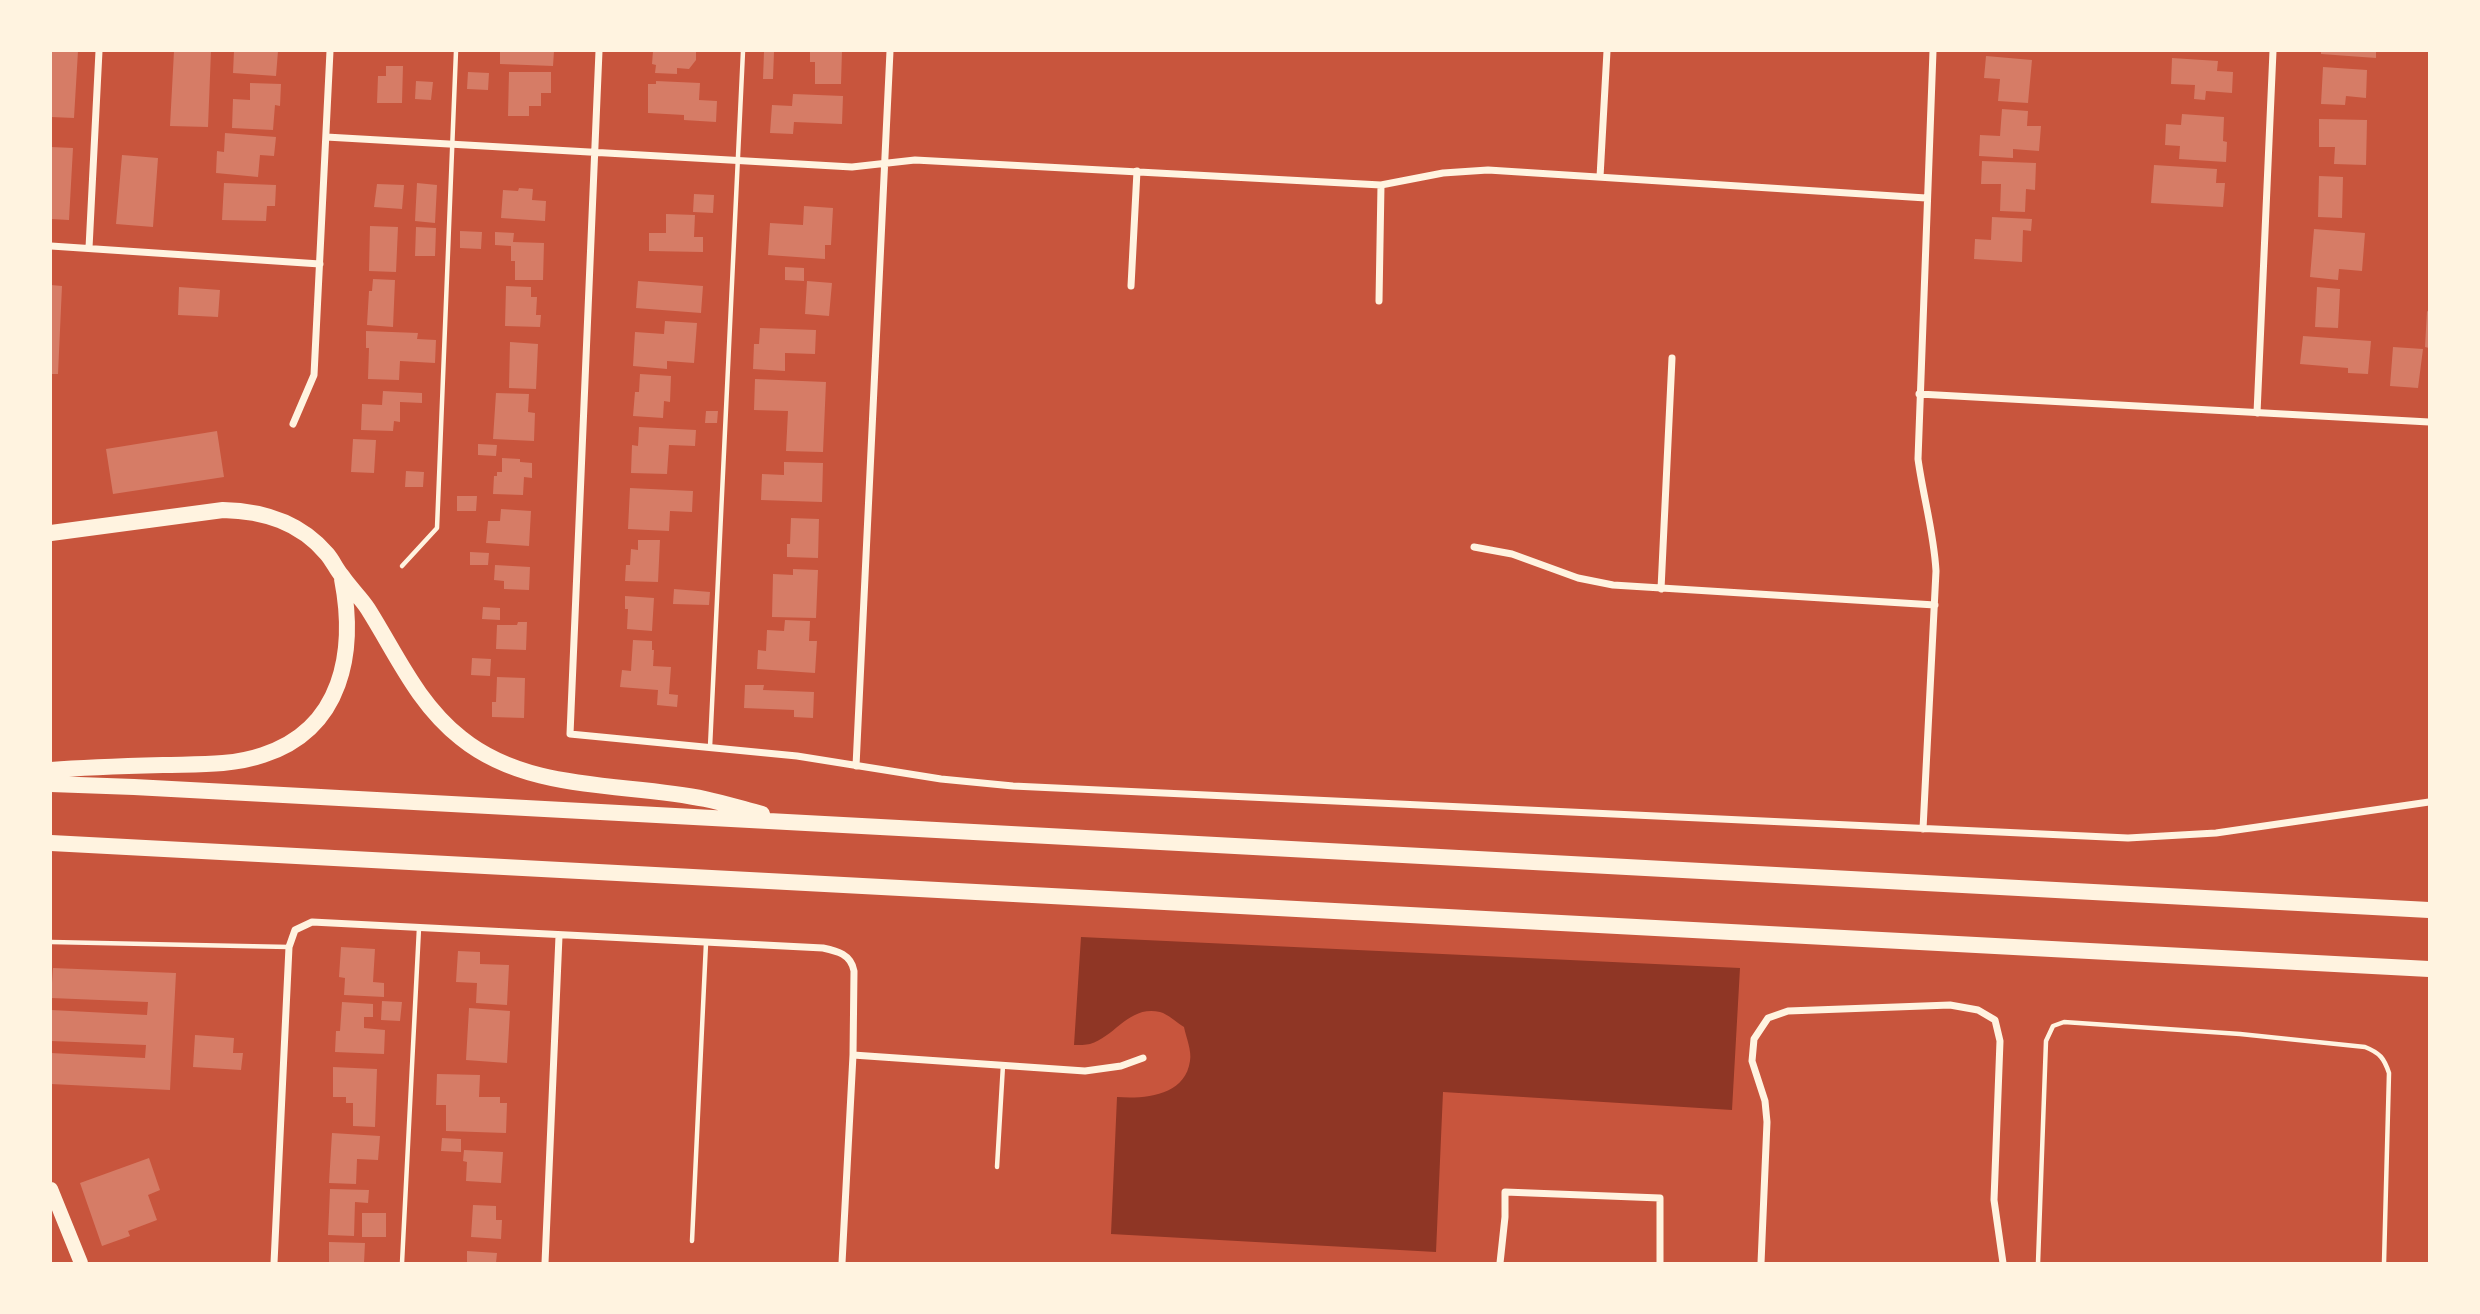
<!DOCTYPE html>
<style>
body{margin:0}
#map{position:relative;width:2480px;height:1314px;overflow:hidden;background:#c8553d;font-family:Arial,sans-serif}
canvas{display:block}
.frame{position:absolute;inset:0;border:52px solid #fff3e0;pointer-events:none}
</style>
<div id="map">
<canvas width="2480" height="1314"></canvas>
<div class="frame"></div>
</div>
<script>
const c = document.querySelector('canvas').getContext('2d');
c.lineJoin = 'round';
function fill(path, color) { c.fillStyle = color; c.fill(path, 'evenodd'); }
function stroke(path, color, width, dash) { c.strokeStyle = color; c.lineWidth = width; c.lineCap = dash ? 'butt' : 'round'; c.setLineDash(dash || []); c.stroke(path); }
fill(new Path2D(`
 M1081 937 1740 968 1732 1110 1443 1092 1436 1252 1111 1234 1117 1097C1145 1099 1185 1096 1190 1061 1192 1051 1186 1037 1184 1027 1177 1023 1168 1014 1160 1012 1129 1005 1116 1036 1090 1044 1086 1045 1079 1045 1074 1045Z`), '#8f3625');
fill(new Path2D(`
 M51 51H78L74 118 51 117Z
 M174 51H211L208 127 170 126Z
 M234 51H278L276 76 233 73Z
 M500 51H554L553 66 500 64Z
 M653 51H696V60L689 69 677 68V74L655 73 656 65 652 64Z
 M810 51H842L841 84H815V62H810Z
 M2321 51H2376V58L2321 54Z
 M764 52H774L773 79H763Z
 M1986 56 2032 60 2028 103 1998 101 2000 79 1984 78Z
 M2172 58 2218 61 2217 71 2233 72 2232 93 2206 91 2205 100 2194 99 2195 85 2171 84Z
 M386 66H403L402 103H377L378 76H386Z
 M2323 67 2367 70 2366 98 2346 96 2345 105 2321 104Z
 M468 72 489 73 488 90 467 89Z
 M509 72H551V93H541V106H529V116H508Z
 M416 81 433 82 431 100 415 99Z
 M656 81 700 83 699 100 717 101 716 122 684 120V115L648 113V84H656Z
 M250 83 281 84 280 106 275 105 273 130 232 128 233 99 250 100Z
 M793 94 843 96 842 124 794 122 793 134 770 133 772 105 792 106Z
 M2002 109 2028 111 2027 126H2041L2039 151 2013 149V158L1979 156 1980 135 2000 136Z
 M2182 114 2224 117 2223 141 2227 142 2226 162 2179 159 2180 146 2165 145 2166 124 2181 125Z
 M2319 119 2367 120 2366 165 2334 164 2335 147H2319Z
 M225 133 276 137 274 156 260 155 258 177 216 173 217 151 224 152Z
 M51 147 73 148 69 220 51 219Z
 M122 155 158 158 153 227 116 224Z
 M1982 161 2036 163 2035 190 2026 189 2025 212 2000 211 2001 184H1981Z
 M2154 165 2217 169 2216 183H2225L2223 207 2151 203Z
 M2319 176 2343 177 2342 218 2318 217Z
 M224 183 276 185 275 206H267L266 221 222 220Z
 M417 183 437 185 435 223 415 221Z
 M377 184 404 185 402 209 374 207Z
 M519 188 533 189 532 200 546 201 545 221 501 218 503 190 518 191Z
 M694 194 714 195 713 213 693 212Z
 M804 206 833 208 831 245H825V259L768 255 770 223 803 225Z
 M666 214 695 215 694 237H703V252L649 251V233H666Z
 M1992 217 2032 219 2031 231 2023 230 2022 262 1974 259 1975 239 1991 240Z
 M370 226 398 227 396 272 369 271Z
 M416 227 436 228 435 256H415Z
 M2314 229 2365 233 2362 271 2339 269 2338 280 2310 277Z
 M460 231 482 232 481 249 460 248Z
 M495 232 514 233 513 242 544 243 543 280H515V261H511V246L495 245Z
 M785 267 804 268V281L785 280Z
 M373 279 395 280 393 327 367 325 369 291H372Z
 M638 281 703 286 701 313 636 308Z
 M807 281 832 283 829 316 805 314Z
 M51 285 62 286 58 374H51Z
 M506 286 531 287V297H537L536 315H541L540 327 505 326Z
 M179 287 220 290 218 317 178 315Z
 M2317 287 2340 289 2338 328 2315 327Z
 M2427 311 2429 312V348L2425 347Z
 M665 321 697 323 694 363 667 361V369L633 366 635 332 664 334Z
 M760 328 816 330 815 354 785 353V371L753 369 754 344H759Z
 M366 331 418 333 417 339 436 340 435 363 400 361 399 380 368 379 369 348H366Z
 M2303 336 2371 341 2368 374 2348 373V368L2300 364Z
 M510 342 538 344 536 389 509 388Z
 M2393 347 2423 349 2418 388 2390 386Z
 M640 374 671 376 670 402 664 401 663 418 633 416 635 392H639Z
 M755 379 826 382 823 452 786 451 788 411 754 410Z
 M383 391 422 393V403L400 402V422L394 421 393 431 361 430 362 404 382 405Z
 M496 393 529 394 528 412 535 413 534 441 493 439Z
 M706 411H718L717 423H705Z
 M639 427 696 430 695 446 669 445 667 474 631 473 632 445 638 446Z
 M217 431 224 477 113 494 106 449Z
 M353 439 376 440 374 473 351 472Z
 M478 444 497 445 496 456 478 455Z
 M502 458 520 459V462L532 463V478L524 477 523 495 493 494 494 476H497V472H502Z
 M784 462 823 463 822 502 761 500 762 474 784 475Z
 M406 471 424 472 423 487H405Z
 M630 488 693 491 692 512 670 511 669 531 628 529Z
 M457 496H477L476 511H457Z
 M501 509 531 511 529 546 486 543 488 521H500Z
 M791 518 819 519 818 558 787 557V544H790Z
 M638 540H660L658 582 625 581 626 565H630L631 549 638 550Z
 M470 552 489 553 488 565H470Z
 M495 565 530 567 529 590 504 589V581L494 580Z
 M793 569 818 570 816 618 772 617 773 574 793 575Z
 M674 589 710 592 709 605 673 604Z
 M625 596 654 598 652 631 627 629 628 609H625Z
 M483 607 500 608V620L482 619Z
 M785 620 810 621 809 641H817L815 673 757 669 758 650 766 651 767 630 784 631Z
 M518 622H527L526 650 496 649 497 625H517Z
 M633 640 652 641V650H654L653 666 671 667 669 694 678 695 677 707 657 705 658 690 620 687 622 670 631 671Z
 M472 658 491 659 490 676 471 675Z
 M497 677 525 678 524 718 492 717V702H496Z
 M745 685H764L763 690 814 692 813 718 794 717V710L744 708Z
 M341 947 375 949 373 982 384 983V997L344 995 345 978 339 977Z
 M458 951 480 952V964L509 965 507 1005 476 1003 477 983 456 982Z
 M53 968 176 973 170 1090 51 1084V1053L145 1058 146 1045 51 1041V1010L147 1015 148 1002 51 998Z
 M382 1001 402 1002 400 1021 381 1020Z
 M342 1002 373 1004V1017H364V1028L385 1030 384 1054 335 1052 336 1031H340Z
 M469 1008 510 1011 507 1063 466 1060Z
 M195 1035 234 1038 233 1053H243L241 1070 193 1067Z
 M333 1067 377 1069 375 1127 353 1126V1103H346V1097H333Z
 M437 1074 480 1075 479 1097H500V1103H507L506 1133 446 1131V1105H436Z
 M332 1133 380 1136 378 1160 357 1159 356 1184 329 1183Z
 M442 1138 461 1139V1152L441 1151Z
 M464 1150 503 1152 501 1183 466 1181 467 1162 463 1161Z
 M149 1158 160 1190 148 1195 157 1220 128 1231 130 1236 102 1246 80 1183Z
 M330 1189 369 1190 368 1203 355 1202 354 1236 328 1235Z
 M473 1205 496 1206V1220H502L501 1239 471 1237Z
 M362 1213H386V1237H362Z
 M329 1242 365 1243 364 1263H329Z
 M467 1251 497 1253 496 1263H467Z`), '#d67c66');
stroke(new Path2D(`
 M402 566 437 528 456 51
 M710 747 743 51
 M51 942 289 947
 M997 1167 1003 1065
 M692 1241 706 943
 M402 1263 419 928
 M2038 1263 2046 1041 2053 1026 2064 1022 2240 1034 2365 1047C2380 1053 2384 1058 2389 1073L2384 1263`), '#fff3e0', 4.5);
stroke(new Path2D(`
 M599 51 570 734 797 756 941 779 1013 786 2128 838 2216 833 2429 802
 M326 137 852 167 915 160 1381 185 1443 173 1488 170 1926 198
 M1600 177 1607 51
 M51 246 320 264
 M89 248 99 51
 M1131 286 1137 171
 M1379 301 1381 185
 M1919 394 2429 422
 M2257 413 2273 51
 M293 424 314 375 330 51
 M1474 547 1512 554 1578 578 1613 585 1935 605
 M1661 589 1672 358
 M856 766 890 51
 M1923 829 1936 571C1934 533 1923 496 1918 459L1933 51
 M853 1055 1085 1071 1121 1066 1143 1058
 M274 1263 289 947 295 930 312 922 823 948C837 951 851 954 854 971L853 1055 842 1263
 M545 1263 559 936
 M1500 1263 1505 1217V1192L1660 1198V1263
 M1761 1263 1767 1122 1765 1101 1752 1061 1754 1039 1768 1018 1788 1011 1950 1005 1978 1010 1995 1020 2000 1041 1994 1200 2003 1263`), '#fff3e0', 7);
stroke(new Path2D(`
 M51 1189 81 1263`), '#fff3e0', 14);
stroke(new Path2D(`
 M51 533 223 510C264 511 300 522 327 554 333 561 336 569 342 576 350 588 361 598 368 609 397 655 417 703 461 738 529 793 624 782 705 799 724 803 743 809 762 814
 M51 770C88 767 125 766 163 765 196 764 231 766 263 755 343 729 356 651 342 579
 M51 784 134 787 2429 910
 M51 843 2429 969`), '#fff3e0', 16);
</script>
